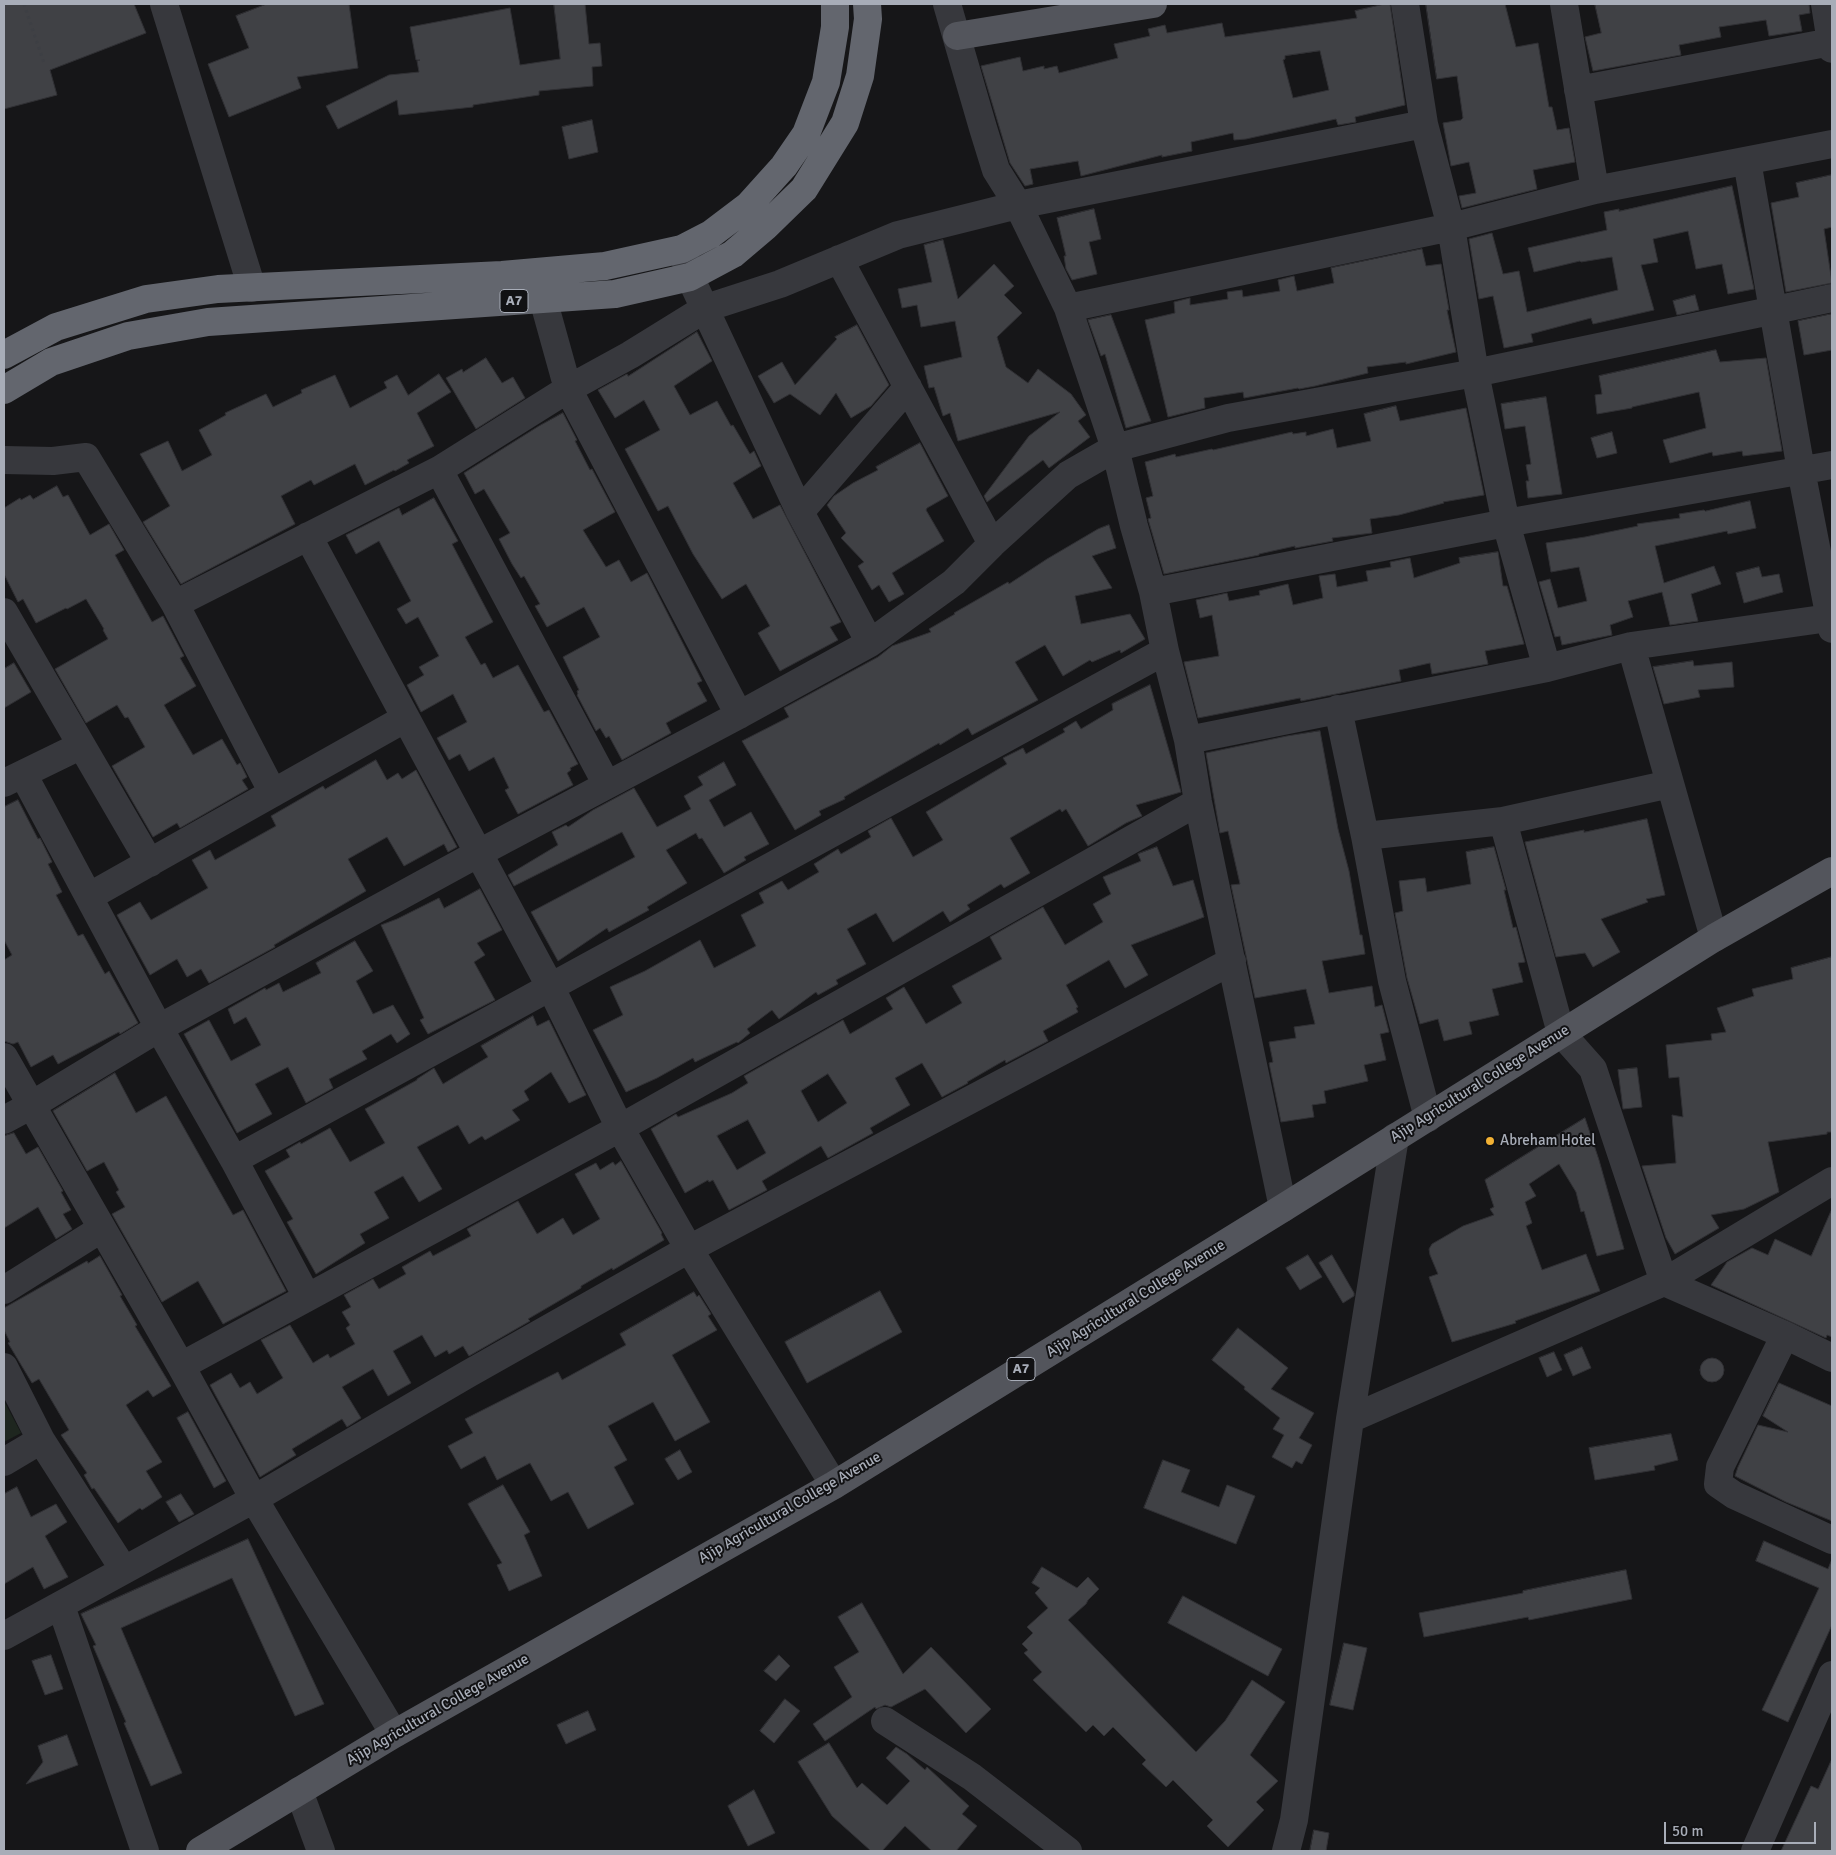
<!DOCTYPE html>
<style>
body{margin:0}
#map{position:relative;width:1836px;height:1855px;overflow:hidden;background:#161618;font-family:Signika,sans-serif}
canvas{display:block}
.frame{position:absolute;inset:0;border:5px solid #a8adb8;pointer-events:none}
.scale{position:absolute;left:1664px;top:1822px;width:152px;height:22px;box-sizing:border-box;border:2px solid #a8adb8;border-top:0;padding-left:6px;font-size:15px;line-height:18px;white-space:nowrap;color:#a8adb8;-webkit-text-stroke:4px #111113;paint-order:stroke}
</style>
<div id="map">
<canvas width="1836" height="1855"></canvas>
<div class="frame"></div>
<div class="scale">50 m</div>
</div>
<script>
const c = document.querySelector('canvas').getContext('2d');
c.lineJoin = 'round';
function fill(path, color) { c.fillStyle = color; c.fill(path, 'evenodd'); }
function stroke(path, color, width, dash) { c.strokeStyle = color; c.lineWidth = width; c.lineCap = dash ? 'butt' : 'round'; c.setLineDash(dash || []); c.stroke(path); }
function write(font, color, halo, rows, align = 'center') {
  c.font = font + ' Signika,sans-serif'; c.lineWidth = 4; c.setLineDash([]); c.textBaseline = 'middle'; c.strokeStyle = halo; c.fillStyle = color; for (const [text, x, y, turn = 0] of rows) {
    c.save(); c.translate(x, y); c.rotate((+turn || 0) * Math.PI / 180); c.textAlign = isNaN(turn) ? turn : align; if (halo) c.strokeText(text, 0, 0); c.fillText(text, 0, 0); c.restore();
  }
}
fill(new Path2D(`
 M4 1401 21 1433 4 1442Z`), '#1e261f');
const building = new Path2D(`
 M4 4H134L146 33 50 70 57 95 4 109Z
 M267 4H349L358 68 297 77 301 88 229 117 208 64 249 48 236 16Z
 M554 4H585L589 44 600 43 602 66 592 67 593 86 539 91V95L473 105V107L399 115 397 100 338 129 326 106 389 75 419 72 417 61 420 60H416L410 27 510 8 520 65 560 59Z
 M1385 4H1390L1405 105 1355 117 1356 122 1338 125 1336 119 1246 139 1234 140 1233 133 1191 142 1192 151 1162 157V155L1081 176 1078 161 1030 169 1033 184 1025 186 1010 163 981 66 1020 57 1023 71 1044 66V69L1057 66 1059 73 1118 58 1114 44 1150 36 1148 29 1165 25 1167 33 1222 23 1225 37 1357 18 1355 11ZM1320 51 1329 90 1293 98 1283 60 1285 59V56Z
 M1426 4H1505L1516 47 1538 43 1549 107H1552L1557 130 1569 128 1575 162 1533 170 1537 189 1462 208 1459 196 1476 193 1469 162 1451 166 1443 123 1461 120 1463 118 1457 76 1437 79Z
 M1595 4H1809L1810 13 1799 15 1802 31 1769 36 1766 20 1719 27 1721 37 1679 45 1681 55 1593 71 1585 37 1601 33Z
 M592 120 598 152 569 159 562 127Z
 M1832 175V227L1824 229 1832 283 1786 292 1771 203 1799 197 1796 183Z
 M1732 186 1754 289 1728 294 1722 264 1696 269 1688 231 1653 239 1658 262 1641 265 1654 310 1593 324 1591 318 1531 334 1533 342 1504 348 1493 296 1479 299 1469 239 1492 233 1503 274 1519 271 1527 312 1618 290 1612 257 1581 262 1580 261 1534 272 1528 248 1607 230 1604 212 1619 209V211Z
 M1094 209 1101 239 1089 242 1097 274 1072 280 1066 269 1064 256H1066L1057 218Z
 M943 240 958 299 994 264 1014 286 1004 295 1022 313 997 337 1006 367 1028 383 1038 369 1071 394 1086 415 1078 421 1090 437 1049 468 1043 460 987 502 984 496 1029 436 1060 412 958 441 950 413 943 416 934 387 929 388 924 366 962 357 955 321 921 327 917 305 902 308 898 289 932 282 924 245Z
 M1422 249 1426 266 1441 264 1449 310H1447L1456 352 1406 364V362L1367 367 1368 373 1315 386 1299 389 1298 388 1244 398 1243 392 1204 398 1205 408 1168 417 1145 320 1175 313 1174 302 1190 298V305L1228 299 1227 292 1242 290 1243 297 1280 291 1278 280 1294 276 1297 291 1334 283 1331 268Z
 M1695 295 1699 310 1677 315 1673 301Z
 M1832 314V350L1804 355 1798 321Z
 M1111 315 1151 421 1126 428 1105 354 1101 356 1088 320Z
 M857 325 889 385 871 406 851 418 836 393 820 415 790 394 774 403 758 376 782 362 795 385 837 339 835 337Z
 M697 332 712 361 674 386 690 415 717 401 731 426 733 425 750 454 754 451 761 466 733 483 753 519 780 505 841 622 830 627 838 640 780 671 758 633 770 626 746 584 722 599 693 554 668 506 658 511 625 449 660 430 644 400 615 418 598 390 627 374 628 376Z
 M1716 350 1720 362 1766 358 1782 451 1743 456 1742 451 1713 456 1712 452 1670 463 1663 440 1706 428 1699 392 1632 407V408L1597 414 1595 395 1602 394 1599 376Z
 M486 358 502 383 513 377 525 398 476 429 446 378 462 369 463 372Z
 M439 374 451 392 417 413 434 446 407 460 409 463 395 471 394 470 365 485 355 464 314 485 311 480 281 496 295 524 181 584 143 522 170 506 140 454 168 441 182 471 212 455 199 430 226 415 225 413 266 394 273 407 302 393 301 390 335 375 350 408 387 388 384 382 397 375 408 395Z
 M1546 397 1562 494 1528 498 1526 481H1529L1526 465 1531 464 1525 426 1505 429 1501 404Z
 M1396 406 1400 421 1466 408 1484 495 1443 502 1444 503 1399 515 1370 519 1372 533 1332 538 1333 541 1295 548V546L1259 554V555L1164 574 1148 519 1151 518 1146 498 1153 496 1145 462 1175 454 1176 457 1212 449 1213 450 1292 432 1293 434 1306 432V436L1333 429 1337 448 1371 441 1364 414Z
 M563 413 577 440 575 441 590 470 592 469 615 512 583 530 606 567 619 560 631 582 647 573 702 681 697 683 707 701 666 723 671 733 622 760 609 736 606 738 600 728 596 731 577 695 578 694 577 691 579 690 563 657 600 637 584 607 547 627 535 606 540 604 524 576 521 578 512 564 499 539 510 533 484 489 475 494 464 473 539 426Z
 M1612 432 1617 453 1597 458 1591 438Z
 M920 443 948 496 927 508 926 510 944 541 892 573 904 594 889 602 879 585 872 590 858 566 864 562 841 538 846 533 827 505 834 496 853 483 878 470 876 467Z
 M57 486 63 497 68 495 90 535 109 524 124 550 115 555 152 622 163 616 184 656 180 658 196 686 164 705 193 755 222 739 237 765 240 763 247 777 242 780 248 789 180 828 177 823 153 837 112 766 145 747 128 717 125 718 117 705 86 723 55 669 108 639 103 630 104 629 86 599 67 609 66 608 36 623 23 599 18 602 4 574V508L20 498 21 500 30 495 33 499Z
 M434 498 458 541 452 544 493 622 465 637 481 665 485 663 493 678 518 665 544 712 549 710 578 764 570 768 571 770 567 773 573 785 518 814 505 790 509 788 494 757 469 771 460 754 449 760 437 738 467 722 453 694 421 712 407 685 424 675 419 667 439 656 418 617 406 624 397 609 411 601 379 541 356 554 346 535 399 508 402 515Z
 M1750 501 1756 528 1728 534 1727 531 1655 546 1664 583 1714 566 1721 584 1691 594 1698 621 1670 625 1662 592 1628 601 1633 617 1610 625 1612 635 1562 645 1560 636 1555 637 1539 582 1550 579 1558 608 1587 601 1579 567 1551 572 1546 543 1585 537 1638 526 1637 524 1680 518 1679 514 1704 510 1705 511Z
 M1109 525 1116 548 1092 556 1112 588 1075 596 1081 624 1130 614 1145 639 1121 653 1120 650 1092 662 1090 660 1063 676 1045 645 1015 662 1038 700 972 735 968 728 940 745 939 743 844 797 845 799 819 811 821 815 795 830 742 741 789 717 784 708 878 657 892 646 931 632 929 629 955 614 954 613 1008 582 1009 584 1047 559 1098 529Z
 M1498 552 1503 586H1507L1524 644 1485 651 1488 664 1432 674 1430 663 1399 670 1401 681 1301 701 1300 698 1198 718 1184 662 1219 656 1212 615 1200 618 1196 600 1227 593 1229 601 1260 595 1259 591 1288 584 1293 605 1323 598 1319 576 1335 574 1337 587 1368 581 1366 571 1391 567 1390 562 1410 558 1414 578 1460 563 1459 558Z
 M1759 567 1762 577 1779 574 1783 592 1744 603 1736 573Z
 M1693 661 1694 666 1732 662 1734 687 1698 690 1700 697 1664 704 1653 667Z
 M14 663 31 692 4 708V669Z
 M1150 685 1181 792 1136 805 1142 816 1126 823 1088 846 1066 809 1062 812 1060 809 1010 838 1030 873 1004 888 1001 884 967 905 970 909 950 922 943 911 893 942 876 913 847 929 866 964 836 980 838 984 818 995 816 992 779 1019 772 1010 747 1029 750 1033 738 1043 737 1042 695 1062 693 1058 657 1078 626 1092 593 1030 623 1015 610 987 645 971 700 940 714 968 756 946 741 915 764 903 759 893 782 881 788 890 819 872 814 864 838 849 841 854 871 837 868 831 891 818 913 857 943 840 926 812 1007 764 1003 758 1023 748 1026 754 1065 732 1063 729 1076 721 1081 729 1113 710 1112 704Z
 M1320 731 1338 829 1349 871 1360 935H1362L1365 954 1322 961 1329 993 1372 986 1375 1007 1382 1005 1389 1032 1380 1034 1386 1060 1364 1065 1368 1081 1324 1091 1326 1103 1312 1105 1314 1117 1281 1122 1269 1063 1273 1062 1269 1042 1296 1038 1294 1027 1315 1024 1306 989 1255 998 1231 885 1240 884 1228 831 1220 833 1206 753 1287 736Z
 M376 760 387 780 398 773 402 779 416 770 457 847 448 852 444 844 404 866 387 837 348 859 366 891 274 945 275 947 209 983 201 969 187 977 177 959 150 975 117 915 140 902 151 920 208 888 192 860 210 850 215 860 276 826 271 816 323 786 325 789Z
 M724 762 736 785 709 800 724 827 751 812 769 844 744 857 746 860 724 873 702 838 699 839 696 833 666 850 687 883 647 907 649 910 609 932 607 928 558 961 531 912 635 857 622 832 514 886 508 875 558 845 552 832 566 825 568 827 593 810 634 788 657 827 691 809 684 796 703 785 698 777Z
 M18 800 38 839 40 838 52 862 48 864 62 892 56 895 78 936 83 934 105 974 109 971 138 1023 120 1034 119 1032 58 1064 53 1055 31 1067 18 1042 13 1044 4 1041V960L12 955 4 940V807Z
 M1647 819 1665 895 1646 899 1648 902 1601 919 1620 952 1593 967 1585 953 1556 957 1525 842 1584 830V832Z
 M1157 847 1173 886 1193 880 1204 917 1131 945 1148 975 1125 988 1109 960 1066 985 1078 1007 1076 1008 1078 1012 1043 1031 1048 1041 1006 1063 1005 1060 967 1082 968 1083 942 1097 922 1063 895 1078 910 1105 870 1128 873 1133 828 1158 821 1146 762 1181 767 1190 729 1210 713 1180 709 1182 708 1180 685 1193 651 1129 676 1114 678 1117 732 1093 748 1083 744 1076 843 1020 850 1034 893 1009 886 998 904 987 926 1024 962 1003 952 986 1002 959 990 937 1043 907 1065 945 1103 922 1093 904 1111 894 1103 877 1141 861 1138 854ZM828 1074 847 1103 818 1122 801 1091ZM748 1120 766 1153 737 1170 717 1136Z
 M1494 847 1506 890H1504L1513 928 1516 927 1525 962 1518 963 1523 982 1492 989 1499 1015 1469 1022 1472 1034 1444 1041 1438 1019 1420 1024 1407 978 1395 913 1403 911 1399 881 1425 878 1427 892 1471 884 1466 852Z
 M480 889 502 930 477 943 485 955 474 962 495 1000 428 1034 420 1020 424 1018 381 925 397 919 439 898 444 908Z
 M355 941 373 971 356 981 373 1014 393 1005 410 1034 397 1043 391 1034 362 1051 367 1059 329 1079 333 1088 306 1103 288 1067 255 1084 272 1114 237 1133 184 1034 209 1020 231 1061 261 1045 246 1017 234 1024 228 1009 265 988 266 990 279 983 283 992 321 973 316 963Z
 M1832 957V1132H1827V1134L1768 1142 1779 1192 1744 1209 1711 1215 1719 1228 1675 1254 1666 1238 1642 1166 1676 1163 1672 1115 1683 1117 1679 1077 1669 1078 1666 1045 1712 1040 1711 1034 1726 1032 1717 1008 1754 996 1752 989 1793 979 1791 968Z
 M533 1016 537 1026 549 1020 586 1095 569 1103 551 1072 524 1091 529 1100 512 1110 520 1120 485 1140 482 1136 469 1144 458 1125 417 1147 442 1189 419 1202 403 1176 374 1192 389 1218 360 1234 365 1243 316 1274 287 1222 293 1219 265 1171 290 1157 286 1150 300 1142 301 1144 330 1128 350 1162 385 1143 365 1109 417 1080V1079L434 1068 443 1084 488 1057 481 1046Z
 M1637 1068 1642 1107 1623 1109 1618 1070Z
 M115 1073 136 1113 166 1096 233 1215 243 1210 286 1291 223 1324 198 1281 162 1302 112 1214 125 1207 116 1192 119 1190 104 1162 87 1171 53 1111Z
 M1585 1118 1599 1160 1624 1249 1597 1256 1584 1211 1581 1212 1576 1192 1559 1164 1529 1184 1536 1196 1525 1202 1532 1223 1526 1226 1542 1270 1586 1254 1600 1291 1515 1321 1516 1323 1452 1342 1429 1277 1438 1274 1430 1255 1429 1249 1432 1244 1463 1226 1494 1215 1490 1209 1494 1207 1485 1180Z
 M14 1133 26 1154 38 1147 63 1191 61 1192 71 1210 63 1214 72 1229 56 1239 38 1207 4 1228V1136Z
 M621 1161 662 1233 661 1234 664 1240 613 1270 612 1268 581 1286V1288L528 1319 530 1321 469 1356 463 1346 449 1354 447 1350 435 1357 422 1335 393 1351 411 1383 388 1396 373 1369 342 1387 361 1418 347 1427 342 1419 292 1449 296 1455 260 1477 210 1385 231 1373 240 1388 250 1382 257 1394 283 1378 261 1340 290 1325 313 1363 328 1354 330 1358 355 1344 346 1328 350 1325 342 1312 351 1307 344 1295 373 1279 379 1289 406 1274 402 1267 430 1251 433 1256 471 1236 467 1229 518 1201 537 1234 563 1218 573 1235 600 1219 575 1174 596 1163 600 1170 613 1162 615 1165Z
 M1832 1209V1337L1827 1335 1826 1338 1711 1285 1727 1262 1752 1248 1768 1255 1775 1239 1811 1256Z
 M1308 1255 1322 1277 1300 1290 1286 1268Z
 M1332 1255 1354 1293V1296L1343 1303 1319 1263Z
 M100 1256 122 1295 120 1296 137 1325 135 1326 171 1386 153 1397 148 1390 126 1405 162 1462 146 1471 162 1497 142 1510 140 1508 118 1523 94 1488 92 1489 84 1475 87 1473 61 1435 69 1430 39 1379 32 1383 8 1343 10 1342 4 1330V1308L87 1261 88 1263Z
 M880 1291 902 1332 807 1383 785 1342Z
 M694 1292 697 1297 699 1295 711 1314 708 1316 717 1330 672 1355 710 1422 675 1441 653 1402 608 1426 627 1460 614 1467 634 1504 588 1529 568 1492 551 1501 530 1463 497 1480 485 1456 461 1469 448 1446 473 1433 465 1419 558 1372 562 1380 626 1345 620 1334Z
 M1238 1328 1288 1368 1271 1389 1314 1413 1299 1438 1312 1445 1302 1464 1296 1461 1292 1468 1272 1457 1284 1435 1273 1429 1280 1418 1244 1389 1245 1387 1212 1360Z
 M1582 1347 1591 1368 1573 1376 1564 1355Z
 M1554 1352 1562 1370 1547 1377 1539 1358Z
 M1700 1370a12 12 0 1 1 24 0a12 12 0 1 1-24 0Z
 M1779 1383 1832 1406V1521L1786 1502 1735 1476 1738 1467 1758 1425 1788 1432 1763 1416Z
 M188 1412 226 1481 214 1488 177 1418Z
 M1671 1434 1678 1460 1654 1466 1655 1470 1595 1480 1589 1448Z
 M680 1450 692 1472 678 1480 665 1459Z
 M1163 1460 1190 1470 1181 1492 1219 1507 1227 1485 1255 1496 1236 1544 1144 1508Z
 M503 1485 530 1532 524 1535 542 1576 509 1591 497 1565 502 1563 468 1504Z
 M17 1487 31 1517 56 1504 67 1522 45 1536 68 1577 44 1589 33 1567 4 1584V1494Z
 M181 1494 194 1514 179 1522 166 1502Z
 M248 1539 324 1704 295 1716 232 1578 121 1628 182 1773 151 1786 124 1723 126 1722 93 1646 96 1645 81 1614Z
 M1764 1541 1828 1569 1832 1559V1625L1788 1722 1762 1710 1819 1588 1756 1561Z
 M1042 1567 1077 1588 1088 1577 1099 1589 1088 1600 1086 1604 1068 1620 1196 1752 1225 1721 1252 1680 1285 1702 1250 1755 1278 1781 1256 1802 1264 1810 1228 1847 1207 1826 1213 1820 1173 1780 1166 1787 1142 1764 1146 1760 1113 1727 1104 1736 1093 1725 1086 1732 1033 1680 1042 1672 1024 1653 1028 1650 1022 1644 1033 1633 1027 1627 1048 1608 1035 1593 1040 1588 1032 1583Z
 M1626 1570 1632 1599 1529 1620 1528 1617 1424 1637 1419 1613 1523 1593V1591Z
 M1183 1596 1282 1649 1268 1676 1168 1623Z
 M862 1603 903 1674 931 1647 991 1709 966 1733 925 1689 891 1707 885 1705 876 1709 875 1707 825 1741 813 1724 852 1697 834 1667 859 1652 838 1617Z
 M1344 1643 1367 1648 1353 1710 1330 1705Z
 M51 1655 63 1689 45 1695 32 1661Z
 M779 1655 790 1666 776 1681 764 1671Z
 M785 1699 800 1711 774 1743 760 1731Z
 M588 1711 596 1730 566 1744 557 1725Z
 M67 1735 78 1765 26 1784 43 1762 38 1746Z
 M829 1743 857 1788 862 1783 887 1805 910 1781 886 1758 896 1747 907 1754 925 1770 927 1767 969 1806 962 1814 977 1826 956 1851H932L905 1826 882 1851H871L832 1816 798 1762Z
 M1832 1759V1851H1781L1811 1786 1818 1789Z
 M754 1790 775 1833 748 1846 728 1806Z
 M1314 1830 1329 1833 1326 1851H1310Z`);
fill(building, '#404145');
stroke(building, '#303034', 1);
stroke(new Path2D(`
 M24 4 44 63`), '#3d3f44', 3, [2.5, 4]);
stroke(new Path2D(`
 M164 4 252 288
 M947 4 983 128 996 170 1018 205 1068 308 1115 448 1134 526 1153 592 1165 651 1188 740 1198 802 1283 1208
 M1405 4 1424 124 1451 227 1475 373 1506 523 1547 668
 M1564 4 1595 190
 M1825 4 1832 49
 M1578 90 1831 42
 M1747 161 1801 470 1832 629
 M682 249 690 277 800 512 870 643
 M839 259 992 544
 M543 299 568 389 739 715
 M1068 308 1451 227 1595 190 1832 144
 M4 460 53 461 86 457 175 604 439 470 568 389 630 355 706 308 780 284 898 235 1018 205 1424 124
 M439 470 607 785
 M800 512 908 387
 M308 536 551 988 620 1128 689 1249 834 1485
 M1153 592 1506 523 1832 465
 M175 604 273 793
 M4 612 150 863
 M1631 646 1714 938
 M1338 709 1365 836 1392 981 1428 1118
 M1188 740 1547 668 1631 646 1829 618
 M23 774 159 1028 234 1160 307 1297
 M4 783 80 746
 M1503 821 1561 1033 1593 1069 1664 1282 1785 1335 1832 1358
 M1365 836 1503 821 1670 784
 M90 896 406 718
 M4 1057 181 1366 254 1499 394 1734
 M4 1120 30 1106 159 1028 479 853 739 715 870 643 954 582 992 544 1068 475 1115 448 1228 418 1475 373 1832 298
 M234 1160 1165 651
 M4 1290 101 1229
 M1785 1335 1720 1467 1718 1484 1734 1495 1832 1540
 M181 1366 620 1128 1198 802
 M4 1367 41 1440 124 1570
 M1350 1419 1664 1282 1832 1181
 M4 1462 41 1440
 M61 1606 145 1851
 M4 1636 254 1499 468 1374 689 1249 1232 961
 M885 1721 972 1777 1068 1851
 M299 1791 321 1851
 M1286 1851 1294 1820 1350 1419 1395 1137
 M1755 1851 1832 1675`), '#37383d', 28);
stroke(new Path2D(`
 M957 36 1153 4
 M200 1851 394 1734 834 1485 1283 1208 1714 938 1832 871`), '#53555c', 28);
stroke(new Path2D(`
 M4 355 56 327 146 299 218 289 502 275 605 266 682 249 711 234 748 206 784 166 806 134 826 82 835 27V4
 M4 390 51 362 128 336 208 322 615 294 690 277 733 254 766 226 804 189 845 123 860 76 868 19 867 4`), '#63666e', 28);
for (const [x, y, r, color] of [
 [1490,1141,5,"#f2b134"]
]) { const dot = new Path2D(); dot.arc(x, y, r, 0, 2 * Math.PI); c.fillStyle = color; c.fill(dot); stroke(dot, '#111113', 2); }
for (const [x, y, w] of [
 [514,301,28],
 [1021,1369,28]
]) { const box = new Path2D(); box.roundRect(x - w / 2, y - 11.5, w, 23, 4); c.fillStyle = '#111113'; c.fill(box); stroke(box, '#a8adb8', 1); }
write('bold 14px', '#a8adb8', null, [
 ["A7",514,301],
 ["A7",1021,1369]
]);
write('15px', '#a8adb8', '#111113', [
 ["Ajip Agricultural College Avenue",1480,1084,-32],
 ["Ajip Agricultural College Avenue",1136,1299,-32],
 ["Ajip Agricultural College Avenue",790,1508,-30],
 ["Ajip Agricultural College Avenue",438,1710,-30]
]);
write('15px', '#a8adb8', '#111113', [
 ["Abreham Hotel",1500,1141]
], 'left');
</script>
